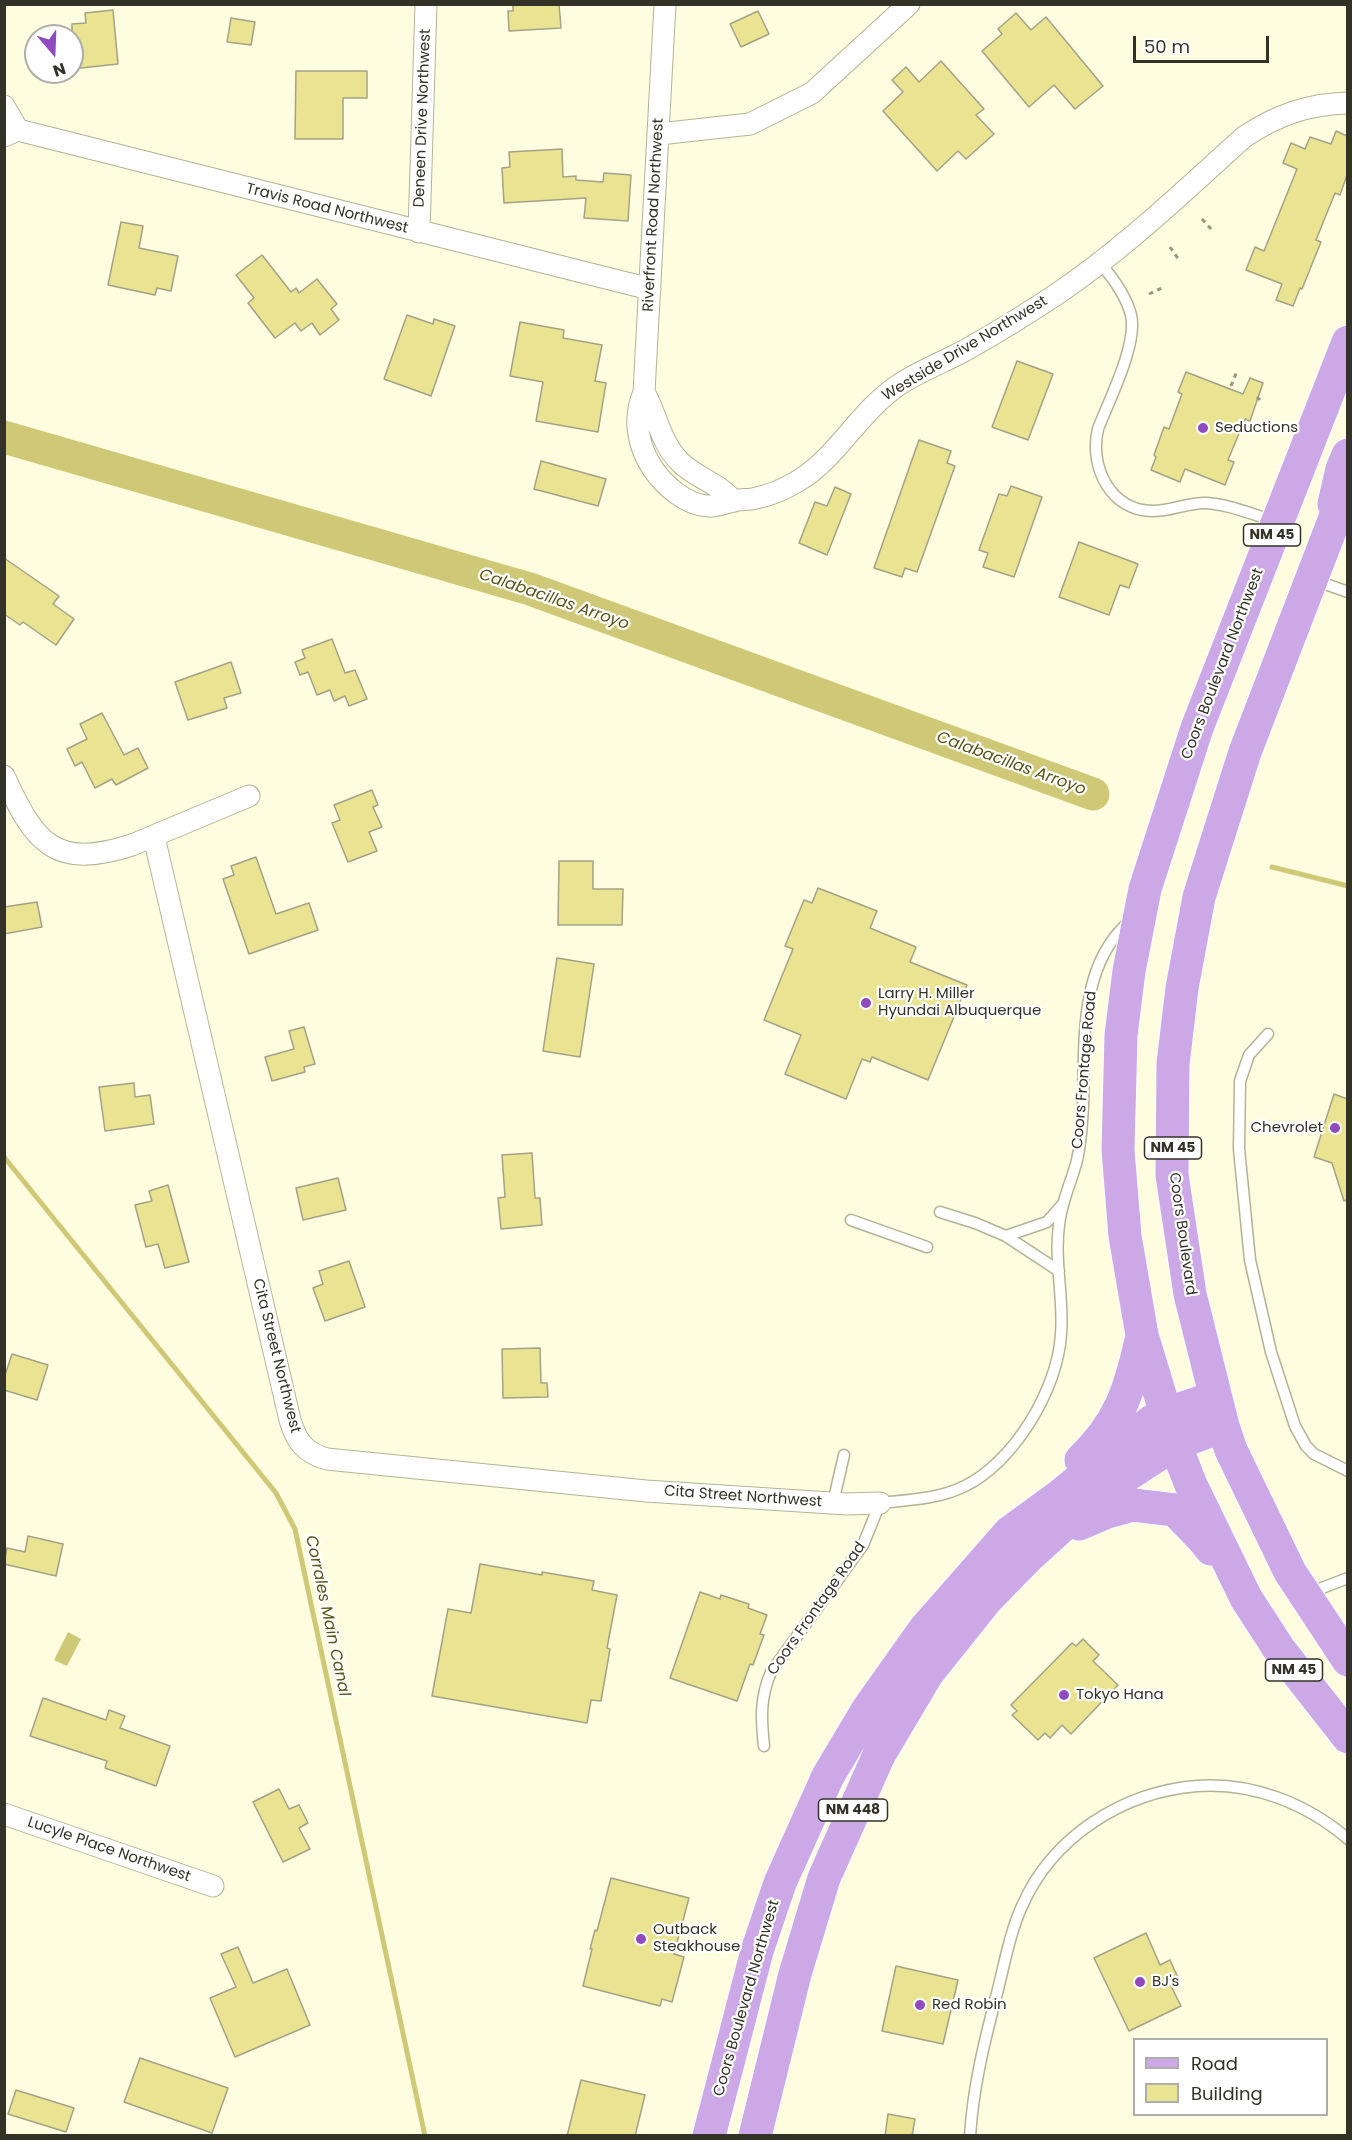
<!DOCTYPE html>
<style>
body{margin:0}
#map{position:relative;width:1352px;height:2140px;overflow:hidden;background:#fffde0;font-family:Poppins,sans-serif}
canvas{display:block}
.frame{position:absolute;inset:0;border:6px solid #333227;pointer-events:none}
.legend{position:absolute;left:1133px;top:2038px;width:195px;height:78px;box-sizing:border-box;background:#fff;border:2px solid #adada9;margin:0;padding:8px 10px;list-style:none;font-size:18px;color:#333227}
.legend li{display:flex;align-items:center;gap:12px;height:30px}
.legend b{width:30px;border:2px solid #adada9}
.north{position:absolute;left:24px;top:24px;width:60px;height:60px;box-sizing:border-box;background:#fff;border:2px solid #adada9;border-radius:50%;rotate:161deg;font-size:16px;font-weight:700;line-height:24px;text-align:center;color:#333227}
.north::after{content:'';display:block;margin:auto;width:21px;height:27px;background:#904abe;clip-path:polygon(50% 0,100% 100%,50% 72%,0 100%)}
.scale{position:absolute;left:1133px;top:36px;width:136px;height:27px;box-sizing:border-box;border:3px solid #333227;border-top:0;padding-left:8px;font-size:18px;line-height:21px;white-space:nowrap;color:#333227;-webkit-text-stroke:4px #fff;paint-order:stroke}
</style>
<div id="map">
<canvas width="1352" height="2140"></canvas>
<div class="frame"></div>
<ul class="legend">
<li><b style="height:8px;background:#cca8e6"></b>Road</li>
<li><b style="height:16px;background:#eae492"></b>Building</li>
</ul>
<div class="north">N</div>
<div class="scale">50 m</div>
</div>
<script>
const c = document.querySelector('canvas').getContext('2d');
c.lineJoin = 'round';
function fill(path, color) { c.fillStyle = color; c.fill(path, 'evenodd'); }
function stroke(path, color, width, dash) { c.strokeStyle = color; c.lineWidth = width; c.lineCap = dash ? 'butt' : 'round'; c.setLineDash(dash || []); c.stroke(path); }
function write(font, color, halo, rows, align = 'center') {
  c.font = font + ' Poppins,sans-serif'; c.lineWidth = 4.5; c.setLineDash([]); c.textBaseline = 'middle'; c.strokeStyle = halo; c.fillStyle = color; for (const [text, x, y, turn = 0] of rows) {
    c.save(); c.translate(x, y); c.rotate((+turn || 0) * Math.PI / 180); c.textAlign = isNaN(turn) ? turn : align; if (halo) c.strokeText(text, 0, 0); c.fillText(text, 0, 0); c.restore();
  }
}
fill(new Path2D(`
 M68 1632 81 1639 67 1666 54 1660Z`), '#cfc977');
stroke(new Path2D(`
 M1272 867 1348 886
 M4 1157 276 1493 295 1529 425 2136`), '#cfc977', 5);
stroke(new Path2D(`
 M4 437 530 589 1093 794`), '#cfc977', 33);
const building = new Path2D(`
 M513 4H559L561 28 509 31 508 11H513Z
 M113 10 118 64 72 69V24L86 23 85 13Z
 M758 11 769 34 741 47 730 24Z
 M1016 13 1031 30 1046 17 1103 86 1075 109 1054 85 1029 107 982 51 1002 34 998 29Z
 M231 18 255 22 251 45 227 42Z
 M941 61 984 109 976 115 994 134 966 159 958 151 937 171 883 111 903 92 892 80 906 67 919 82Z
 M296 71H367V98H343V139H295Z
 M1336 131 1347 136V175L1340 195 1335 193 1316 240 1321 242 1302 289 1300 288 1293 306 1276 300 1282 284 1246 270 1255 247 1264 251 1297 169 1283 163 1291 143 1305 149 1310 137 1331 144Z
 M562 149 563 177 576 176V180L603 182 604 173 631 175 628 221 584 218 586 198 504 203 502 168 510 167 509 152Z
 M121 222 143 226 139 248 178 256 171 291 157 288 155 295 108 285Z
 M262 255 291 292 296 288 299 293 317 279 337 304 331 309 339 320 320 335 312 323 301 331 295 323 275 338 248 303 254 298 236 275Z
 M407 315 433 324 434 319 455 326 431 396 384 379Z
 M520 322 564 330 563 338 602 345 595 381 606 383 598 432 536 421 543 382 510 376Z
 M1017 361 1053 374 1028 440 992 427Z
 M1186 372 1243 394 1250 378 1263 383 1250 421 1245 419 1228 460 1234 462 1225 485 1185 469 1180 482 1151 470 1156 457 1154 455 1164 427 1169 429 1182 394 1178 392Z
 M919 440 951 451 947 463 955 466 917 572 905 568 902 577 874 568Z
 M541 461 606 479 598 506 534 489Z
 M1011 486 1042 497 1014 577 983 567 988 553 979 550 999 494 1007 496Z
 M835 487 851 494 827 555 799 543 815 502 827 506Z
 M1079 542 1138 564 1129 588 1120 585 1109 615 1059 597Z
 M4 558 59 596 53 604 74 619 56 645 23 622 20 625 4 614Z
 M332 639 345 673 355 670 367 699 349 706 345 696 334 701 330 690 317 695 308 672 300 675 295 662 305 658 302 650Z
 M231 662 241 693 224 698 227 708 188 720 175 682Z
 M102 713 124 755 138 748 148 768 116 785 112 779 95 788 82 762 75 766 67 749 87 739 80 724Z
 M372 790 378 805 373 807 382 827 369 832 377 851 348 862 332 823 340 820 334 805Z
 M256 857 276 914 309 903 318 930 249 954 223 879 234 875 231 866Z
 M559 861H593V889H623L622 925H558Z
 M818 888 877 911 870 928 916 947 910 962 967 985 928 1080 872 1057 870 1062 862 1059 846 1099 785 1074 801 1035 764 1020 793 949 785 946 804 900 812 903Z
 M37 902 42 927 4 934V907Z
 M557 958 594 964 580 1057 543 1051Z
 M304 1027 315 1064 304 1067 305 1072 272 1081 265 1057 294 1049 289 1031Z
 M134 1083 135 1097 150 1095 154 1124 105 1131 99 1087Z
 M1334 1094 1347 1099V1200L1344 1201 1332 1163 1314 1157Z
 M532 1153 535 1198H540L542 1225 501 1229 498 1198 505 1197 502 1155Z
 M338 1178 346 1210 303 1220 296 1188Z
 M168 1185 189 1262 165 1268 158 1244 146 1247 135 1205 152 1201 149 1191Z
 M349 1261 365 1307 325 1321 313 1288 323 1284 319 1271Z
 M540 1348 541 1383H547L548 1397 503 1398 502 1349Z
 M12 1354 48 1365 37 1400 4 1390V1378Z
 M28 1536 63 1544 56 1576 4 1564 7 1548 25 1552Z
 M480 1564 542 1575V1572L594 1581 592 1590 617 1595 607 1648 610 1649 601 1701 591 1700 587 1723 432 1696 448 1609 471 1613Z
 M700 1592 720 1599 721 1595 749 1604 748 1608 767 1615 760 1634 764 1635 753 1665 750 1664 737 1701 670 1678Z
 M1083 1639 1099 1655 1093 1661 1118 1685 1071 1734 1062 1725 1050 1738 1045 1733 1038 1740 1012 1715 1017 1711 1011 1705 1072 1643 1076 1646Z
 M43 1698 106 1720 109 1710 125 1716 120 1728 170 1746 156 1786 105 1768 107 1761 30 1736Z
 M279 1789 289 1809 299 1805 308 1823 299 1828 310 1849 283 1862 253 1802Z
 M611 1878 689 1898 674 1954 684 1957 672 2002 662 1999 660 2006 583 1986 592 1949H590L595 1930 597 1931Z
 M1146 1933 1160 1965 1170 1960 1179 1980 1170 1984 1181 2006 1129 2031 1094 1958Z
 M238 1947 253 1983 287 1969 310 2025 235 2057 210 1998 236 1987 221 1954Z
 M896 1966 958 1980 943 2044 882 2031Z
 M140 2058 228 2088 212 2133 124 2102Z
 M581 2080 645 2095 635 2136H567Z
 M16 2090 74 2108 66 2132 8 2114Z
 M888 2114 915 2119 912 2136H885Z`);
fill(building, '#eae492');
stroke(building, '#a3a287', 1.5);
const service = new Path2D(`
 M1100 263C1113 278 1126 295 1131 315 1138 344 1109 400 1098 429 1089 466 1110 511 1153 511 1172 511 1189 502 1207 503 1230 505 1252 514 1274 521
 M1314 580 1348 592
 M1268 1034 1249 1055 1240 1081 1239 1149 1250 1260 1271 1352 1295 1426 1306 1446 1314 1454 1348 1471
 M940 1212 975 1223 1006 1236 1059 1271
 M851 1220 927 1247
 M1006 1236 1047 1222 1062 1205
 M833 1503 844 1455
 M1309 1593 1348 1578
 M764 1746C761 1719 760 1697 771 1672L863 1545 880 1503C909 1500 939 1499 965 1486 1014 1462 1058 1389 1061 1334 1064 1298 1054 1262 1059 1225 1061 1204 1070 1185 1076 1164 1081 1146 1082 1125 1083 1106 1085 1044 1078 966 1129 922
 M970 2136C973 2088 984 2043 996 1997 1004 1967 1009 1935 1022 1906 1053 1836 1123 1792 1197 1786 1252 1782 1306 1803 1348 1839`);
const minor = new Path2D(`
 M665 4 644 392C633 418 637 445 653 469 665 486 686 505 708 506 718 507 725 502 734 501 740 499 746 500 752 499 768 496 785 489 798 481 838 457 859 411 900 384 920 371 943 362 964 351 996 333 1027 314 1057 294 1125 248 1183 192 1244 137 1277 115 1308 104 1348 103
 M4 106 18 130
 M659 134 750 124 812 93 909 4
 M4 136 18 130 650 289
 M419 232 426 4
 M644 392C657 415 660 442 680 462 696 478 719 483 733 501
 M4 776C35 843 54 870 132 845L249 796
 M154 837 290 1420C296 1441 305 1453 327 1459L646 1491 846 1504 880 1503
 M4 1814 213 1886`);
const primary = new Path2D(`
 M1348 342 1197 728 1145 889 1129 971 1121 1035 1118 1150 1125 1236 1142 1335 1175 1444 1191 1485 1246 1598 1279 1649 1348 1737
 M1348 484 1245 752 1199 897 1182 988 1173 1064 1172 1175 1190 1294 1223 1426 1231 1450 1290 1572 1348 1660
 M1334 504 1342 469 1348 455
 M1081 1460C1119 1424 1130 1390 1141 1340
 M1079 1524 1107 1512 1133 1505 1175 1510 1203 1539 1211 1549
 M709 2136 757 1951 780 1883 828 1776 868 1709 924 1630 1010 1532 1058 1497 1152 1421 1165 1414 1215 1397
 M755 2136 795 1974 824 1878 879 1755 927 1674 987 1599 1028 1557 1071 1518 1115 1483 1175 1444 1223 1426`);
stroke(service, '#b3b296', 13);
stroke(minor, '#b3b296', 23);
stroke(primary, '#fff', 35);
stroke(new Path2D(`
 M1202 219 1212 230
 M1170 247 1179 260
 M1149 294 1162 288
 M1231 386 1237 371
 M1257 397 1260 400`), '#989682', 3, [4.5, 4.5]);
stroke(service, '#fff', 10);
stroke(minor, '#fff', 21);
stroke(primary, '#cca8e6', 33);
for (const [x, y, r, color] of [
 [1203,428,6,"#904abe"],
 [866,1003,6,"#904abe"],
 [1335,1128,6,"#904abe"],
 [1064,1695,6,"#904abe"],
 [641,1939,6,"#904abe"],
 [1140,1982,6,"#904abe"],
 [920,2005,6,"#904abe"]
]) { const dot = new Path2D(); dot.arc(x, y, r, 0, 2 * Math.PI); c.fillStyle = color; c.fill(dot); stroke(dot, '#fff', 2); }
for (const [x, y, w] of [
 [1272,535,57],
 [1173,1148,57],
 [1294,1670,57],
 [853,1810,69]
]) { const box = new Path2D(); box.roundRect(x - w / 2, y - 11, w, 22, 4.5); c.fillStyle = '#fff'; c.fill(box); stroke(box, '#333227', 1.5); }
write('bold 14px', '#333227', null, [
 ["NM 45",1272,535],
 ["NM 45",1173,1148],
 ["NM 45",1294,1670],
 ["NM 448",853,1810]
]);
write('15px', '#333227', '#fff', [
 ["Deneen Drive Northwest",423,118,-88],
 ["Travis Road Northwest",327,209,14],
 ["Riverfront Road Northwest",654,215,-87],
 ["Westside Drive Northwest",965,349,-31],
 ["Coors Boulevard Northwest",1223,664,-69],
 ["Coors Frontage Road",1085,1070,-85],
 ["Coors Boulevard",1182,1234,82],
 ["Cita Street Northwest",276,1356,76],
 ["Cita Street Northwest",743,1497,4],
 ["Coors Frontage Road",817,1609,-55],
 ["Lucyle Place Northwest",109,1850,19],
 ["Coors Boulevard Northwest",747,1998,-74]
]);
write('15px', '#333227', '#fff', [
 ["Seductions",1215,428],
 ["Larry H. Miller",878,994],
 ["Hyundai Albuquerque",878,1011],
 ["Chevrolet",1323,1128,"right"],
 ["Tokyo Hana",1076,1695],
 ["Outback",653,1930],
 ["Steakhouse",653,1947],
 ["BJ's",1152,1982],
 ["Red Robin",932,2005]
], 'left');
write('italic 16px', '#585417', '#fff', [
 ["Calabacillas Arroyo",554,600,19],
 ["Calabacillas Arroyo",1011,764,20],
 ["Corrales Main Canal",327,1616,78]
]);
</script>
